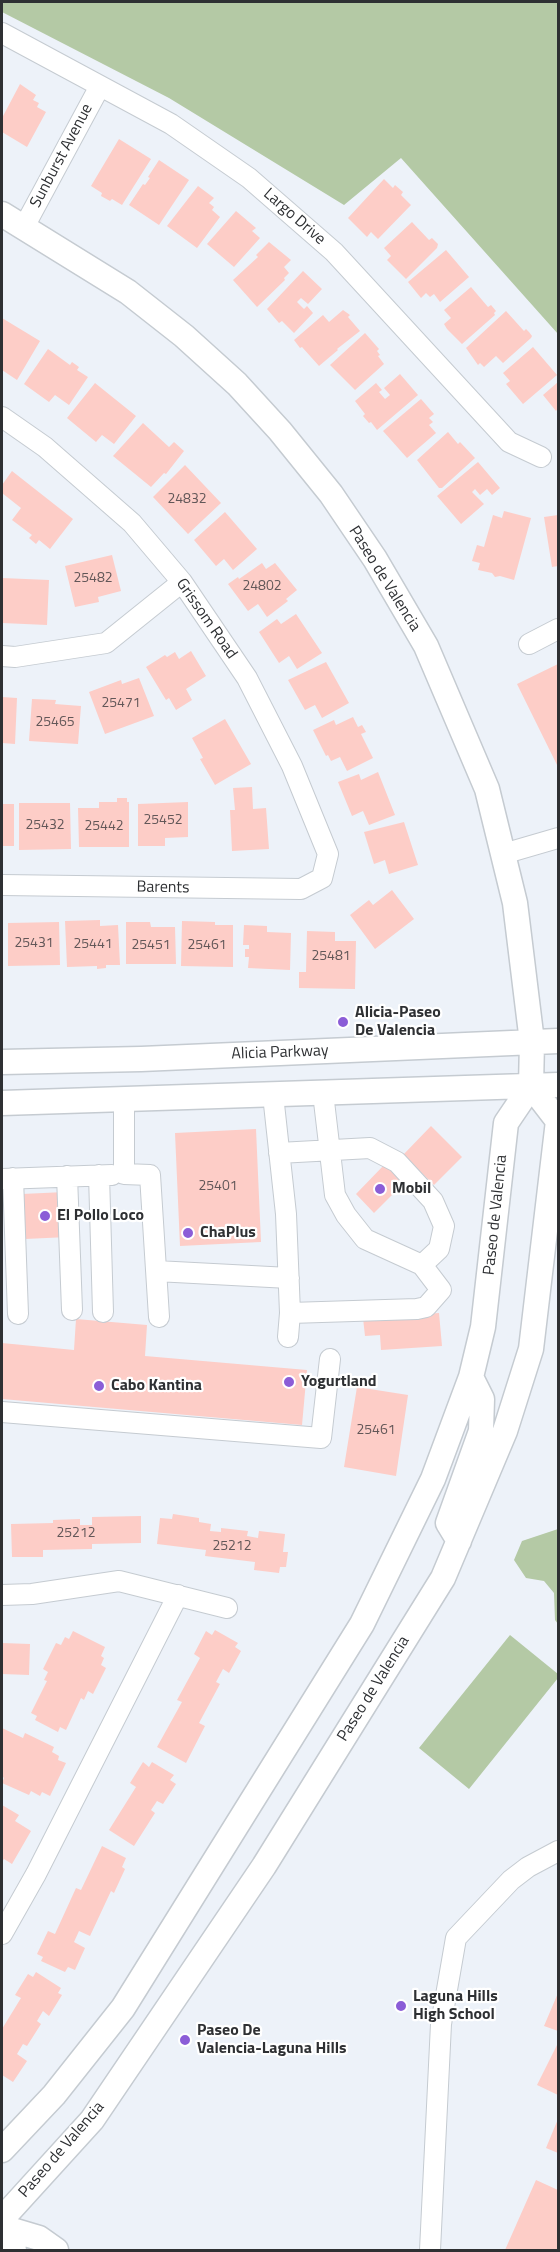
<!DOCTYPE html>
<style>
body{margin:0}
#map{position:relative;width:560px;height:2252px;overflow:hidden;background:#edf2f9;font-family:"Titillium Web",sans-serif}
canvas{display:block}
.frame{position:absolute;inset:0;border:3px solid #2e3033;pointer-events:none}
</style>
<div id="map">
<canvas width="560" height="2252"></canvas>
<div class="frame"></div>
</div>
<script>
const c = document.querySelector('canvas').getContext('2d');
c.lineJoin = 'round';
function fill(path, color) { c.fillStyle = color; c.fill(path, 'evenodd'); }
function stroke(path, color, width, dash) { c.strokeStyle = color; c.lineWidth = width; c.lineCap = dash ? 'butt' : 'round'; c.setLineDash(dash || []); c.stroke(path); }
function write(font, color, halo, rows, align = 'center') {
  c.font = font + ' "Titillium Web",sans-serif'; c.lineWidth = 4.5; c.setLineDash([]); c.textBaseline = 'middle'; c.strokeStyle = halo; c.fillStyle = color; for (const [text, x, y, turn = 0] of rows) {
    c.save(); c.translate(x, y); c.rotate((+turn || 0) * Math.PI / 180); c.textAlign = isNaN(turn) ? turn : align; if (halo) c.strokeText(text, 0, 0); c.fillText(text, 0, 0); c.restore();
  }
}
fill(new Path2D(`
 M2 2H558V334L401 158 344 205 169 98 2 12Z
 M558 1529V1624L555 1620 554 1593 544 1581 526 1578 514 1560 522 1541Z
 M510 1635 558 1674V1678L469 1789 419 1748Z`), '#b4c9a5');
fill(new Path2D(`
 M20 84 36 95 33 100 39 103 37 107 46 112 27 147 2 132V118Z
 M119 139 151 159 122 205 112 199 110 201 101 196 102 193 91 186Z
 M159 160 189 180 159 225 129 205 143 184 145 185 150 178 148 177Z
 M384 179 393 188 395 185 403 192 401 195 411 205 378 239 371 232 367 237 348 218Z
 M198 186 214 198 209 203 214 207 212 210 220 217 197 248 167 226Z
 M236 211 256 228 252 231 260 238 234 267 207 244Z
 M412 222 429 240 432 238 438 244 437 248 406 279 387 260 391 256 384 248Z
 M269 242 291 260 284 267 289 273 284 278 285 280 257 307 233 280 258 257 256 255Z
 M446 250 469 277 440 302 434 294 430 297 426 293 421 298 408 282Z
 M303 271 322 289 308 304 301 298 297 302 304 309 307 306 313 313 294 333 282 321 279 323 267 309Z
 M471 287 488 307 491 305 496 311 494 313 495 315 462 344 447 329 444 324 451 318 444 310Z
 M343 310 350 315 348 317 360 331 337 349 338 350 319 366 302 347 300 348 294 340 323 315 329 322Z
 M506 311 524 331 526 329 529 332 532 336 531 338 503 363 496 356 484 367 480 363 478 365 466 348Z
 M2 318 40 341 17 380 2 370Z
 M365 333 379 349 377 351 380 355 378 356 384 364 355 390 330 365Z
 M533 347 557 375 523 404 506 384 510 381 503 373Z
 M48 349 70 365 72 362 79 367 77 370 88 377 69 405 55 395 49 402 24 384Z
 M400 374 418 395 377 430 371 422 369 423 363 416 365 414 355 401 376 383 382 390 379 392 385 399 390 395 384 388Z
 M558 382V408L556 411 543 395Z
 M95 383 136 416 114 444 102 435 96 442 67 418Z
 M421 399 434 414 429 418 433 422 429 425 436 433 407 458 383 431Z
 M143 423 169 447 174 442 184 451 166 474 164 473 151 487 113 456Z
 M448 432 458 444 460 442 475 458 442 488H439L417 460Z
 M478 462 500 488 492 495 487 489 480 495 475 489 472 492 484 504 461 524 437 496Z
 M185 465 221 503 188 534 153 497Z
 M12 471 73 519 50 549 39 540 36 544 29 538 32 535 12 520 21 508 2 493V485Z
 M504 511 531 518 514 580 500 576 495 577 492 573 478 570 480 563 472 561 477 545 484 547 493 515 502 518Z
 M225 512 257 549 233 570 224 559 216 566 194 540Z
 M558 515V566L552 567 544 517Z
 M112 555 121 591 98 597 99 602 75 607 65 566Z
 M262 563 266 569 275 563 297 590 286 599 288 601 267 617 258 604 248 611 228 584 238 577 239 579Z
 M2 578 49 580 47 625 2 623Z
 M296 614 322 653 297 669 289 656 279 663 259 632 277 619 281 624Z
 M191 651 206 676 186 689 192 700 176 710 169 698 166 700 146 667 165 655 167 657 175 652 179 659Z
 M326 662 349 703 322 718 315 705 305 710 288 680Z
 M558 664V767L517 684Z
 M139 678 154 716 105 734 89 692 121 680 122 684Z
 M2 697 17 698 15 744 2 743Z
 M32 699 56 700 55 704 81 706 78 744 29 741Z
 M353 717 358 727 362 725 366 732 361 734 373 758 347 771 340 757 331 761 328 755 326 756 313 730 334 720 336 725Z
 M225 719 251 764 215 785 200 759 203 758 192 738Z
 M378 772 395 815 369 825 363 811 352 816 338 782 359 774 361 780Z
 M252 787 253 809 266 808 269 849 232 851 230 810H235L233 788Z
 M117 798H127V802H129V847H79L78 808H99V802H117Z
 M188 802V837L165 838V846H138V804Z
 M19 803H70L71 849 19 850Z
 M2 804H14V846H2Z
 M404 822 418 865 389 874 385 860 374 864 364 832Z
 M392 890 414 919 375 949 350 915 369 900 373 905Z
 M100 920V926L118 925 120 965H106V968L97 969V966L67 967 65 921Z
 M182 921 215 922V925H233V967L181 966Z
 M59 922 60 965 8 966V923Z
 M126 922H150L151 927H175L176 964H126Z
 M244 925 267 926V932L291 933 290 970 248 968 249 957H245V949H249V945H243Z
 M307 931 335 932V941H356L355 989 299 988V972H306Z
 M431 1126 462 1157 434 1185 403 1155Z
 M256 1129 261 1242 180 1246 175 1133Z
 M385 1164 404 1183 374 1213 356 1194Z
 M65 1192 68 1237 25 1239 22 1194Z
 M439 1313 442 1346 381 1350 380 1335 365 1336 363 1318Z
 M76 1319 147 1325 145 1356 307 1370 302 1425 2 1399V1343L74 1350Z
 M357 1387 408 1395 396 1476 344 1467Z
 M173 1514 199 1518V1522L211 1524 210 1531 221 1532V1528L248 1531 247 1536 258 1538 259 1531 285 1534 283 1552H288L286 1567H280L279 1573 254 1570 255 1562 205 1556 206 1550 157 1544 160 1518 172 1519Z
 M141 1516V1543L92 1544V1549L43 1550V1557H12L11 1524 53 1523V1520L80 1519V1525H92V1517Z
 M215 1630 238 1643 235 1647 241 1651 229 1673 223 1669 216 1682 220 1684 199 1723 205 1726 186 1763 157 1747 182 1702 177 1700 200 1658 194 1654 206 1631 212 1635Z
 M73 1631 105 1647 101 1656 104 1658 101 1665 106 1668 93 1694 88 1691 84 1700 81 1698 66 1730 60 1727 58 1732 35 1720 37 1716 31 1713 47 1681 44 1680 48 1672 43 1669 56 1643 61 1645 65 1637 69 1639Z
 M2 1643 30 1644 29 1675 2 1674Z
 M2 1728 23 1738 25 1733 54 1747 52 1752 59 1756 58 1760 66 1763 50 1796 42 1792 40 1796 31 1791 29 1795 2 1783 4 1778 2 1776Z
 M143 1762 149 1767 152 1762 174 1775 170 1780 176 1784 163 1804 157 1801 151 1810 155 1813 134 1846 109 1830 136 1787 130 1783Z
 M2 1805 19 1815 15 1821 31 1831 12 1864 4 1859 2 1862Z
 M102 1846 126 1858 122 1867 125 1869 114 1893 111 1891 90 1936 79 1931 74 1942 85 1948 75 1970 68 1967 65 1972 41 1961 43 1957 37 1954 48 1931 55 1934 76 1888 81 1890Z
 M36 1972 61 1988 58 1993 62 1995 49 2016 43 2011 37 2021 41 2024 27 2046 23 2044 17 2054 27 2061 13 2082 2 2075V2029L21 1998 15 1995 28 1974 33 1977Z
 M558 1993V2031L544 2026Z
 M558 2043V2095L537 2085Z
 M558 2119V2153L546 2148Z
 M536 2180 558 2190V2250H505Z`), '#fdcdc7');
const minor = new Path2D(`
 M2 33 171 124 249 178 334 252 509 442 541 457
 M24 227 100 86
 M2 417 45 447 132 523 182 582 247 678 292 766 328 854 322 878 301 889 2 885
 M529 644 558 629
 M2 656 15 657 106 643 182 582
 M503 854 558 838
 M273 1095 286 1214 290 1313 288 1337
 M124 1099V1174L150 1175 159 1317
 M279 1153 370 1148 397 1162 433 1201 444 1226 439 1249 422 1265
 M99 1175 103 1312
 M67 1176 72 1310
 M13 1178 18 1314
 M2 1179 112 1175
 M156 1271 289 1278
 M290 1313 417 1309 426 1307 441 1290 422 1265 365 1239 346 1215 335 1195 323 1093
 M2 1412 321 1438 330 1359
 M2 1595 32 1594 119 1581 227 1608
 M2 1934 36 1874 178 1595
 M430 2250 441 2024 456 1938 511 1880 528 1867 558 1851`);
const major = new Path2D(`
 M2 214 128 292 184 336 237 384 280 431 331 494 375 559 426 646 487 789 515 903 532 1042 531 1086 506 1123 483 1327 471 1377 433 1479 362 1624 123 2008 54 2095 2 2150
 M2 1062 141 1059 558 1041
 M2 1103 558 1085
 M459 1541 448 1523 481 1431 482 1399 471 1377
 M2 2219 92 2120 264 1866 443 1578 505 1431 531 1349 558 1121 531 1086
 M2 2227 39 2238 56 2250
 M2 2233 14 2250`);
stroke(minor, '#c5cbd1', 22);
stroke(major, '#c5cbd1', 27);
stroke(minor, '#fff', 20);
stroke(major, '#fff', 24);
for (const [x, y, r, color] of [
 [343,1022,6,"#8b5dd7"],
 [380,1189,6,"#8b5dd7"],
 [45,1216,6,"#8b5dd7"],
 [188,1233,6,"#8b5dd7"],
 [289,1382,6,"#8b5dd7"],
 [99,1386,6,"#8b5dd7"],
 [401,2006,6,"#8b5dd7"],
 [185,2040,6,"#8b5dd7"]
]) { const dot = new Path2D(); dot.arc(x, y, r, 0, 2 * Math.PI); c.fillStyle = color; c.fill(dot); stroke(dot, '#fff', 2); }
write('14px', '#625758', null, [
 ["24832",187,500],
 ["25482",93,579],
 ["24802",262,587],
 ["25471",121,704],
 ["25465",55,723],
 ["25452",163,821],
 ["25432",45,826],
 ["25442",104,827],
 ["25431",34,944],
 ["25441",93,945],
 ["25451",151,946],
 ["25461",207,946],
 ["25481",331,957],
 ["25401",218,1187],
 ["25461",376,1431],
 ["25212",76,1534],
 ["25212",232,1547]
]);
write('16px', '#2e3033', '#fff', [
 ["Sunburst Avenue",62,156,-62],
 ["Largo Drive",294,217,41],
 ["Paseo de Valencia",384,579,58],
 ["Grissom Road",206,619,55],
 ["Barents",163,888,1],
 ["Alicia Parkway",280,1053,-2],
 ["Paseo de Valencia",496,1215,-84],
 ["Paseo de Valencia",374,1689,-58],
 ["Paseo de Valencia",62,2150,-49]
]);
write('bold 16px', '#2e3033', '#fff', [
 ["Alicia-Paseo",355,1013],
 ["De Valencia",355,1031],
 ["Mobil",392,1189],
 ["El Pollo Loco",57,1216],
 ["ChaPlus",200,1233],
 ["Yogurtland",301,1382],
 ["Cabo Kantina",111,1386],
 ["Laguna Hills",413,1997],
 ["High School",413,2015],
 ["Paseo De",197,2031],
 ["Valencia-Laguna Hills",197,2049]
], 'left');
</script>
